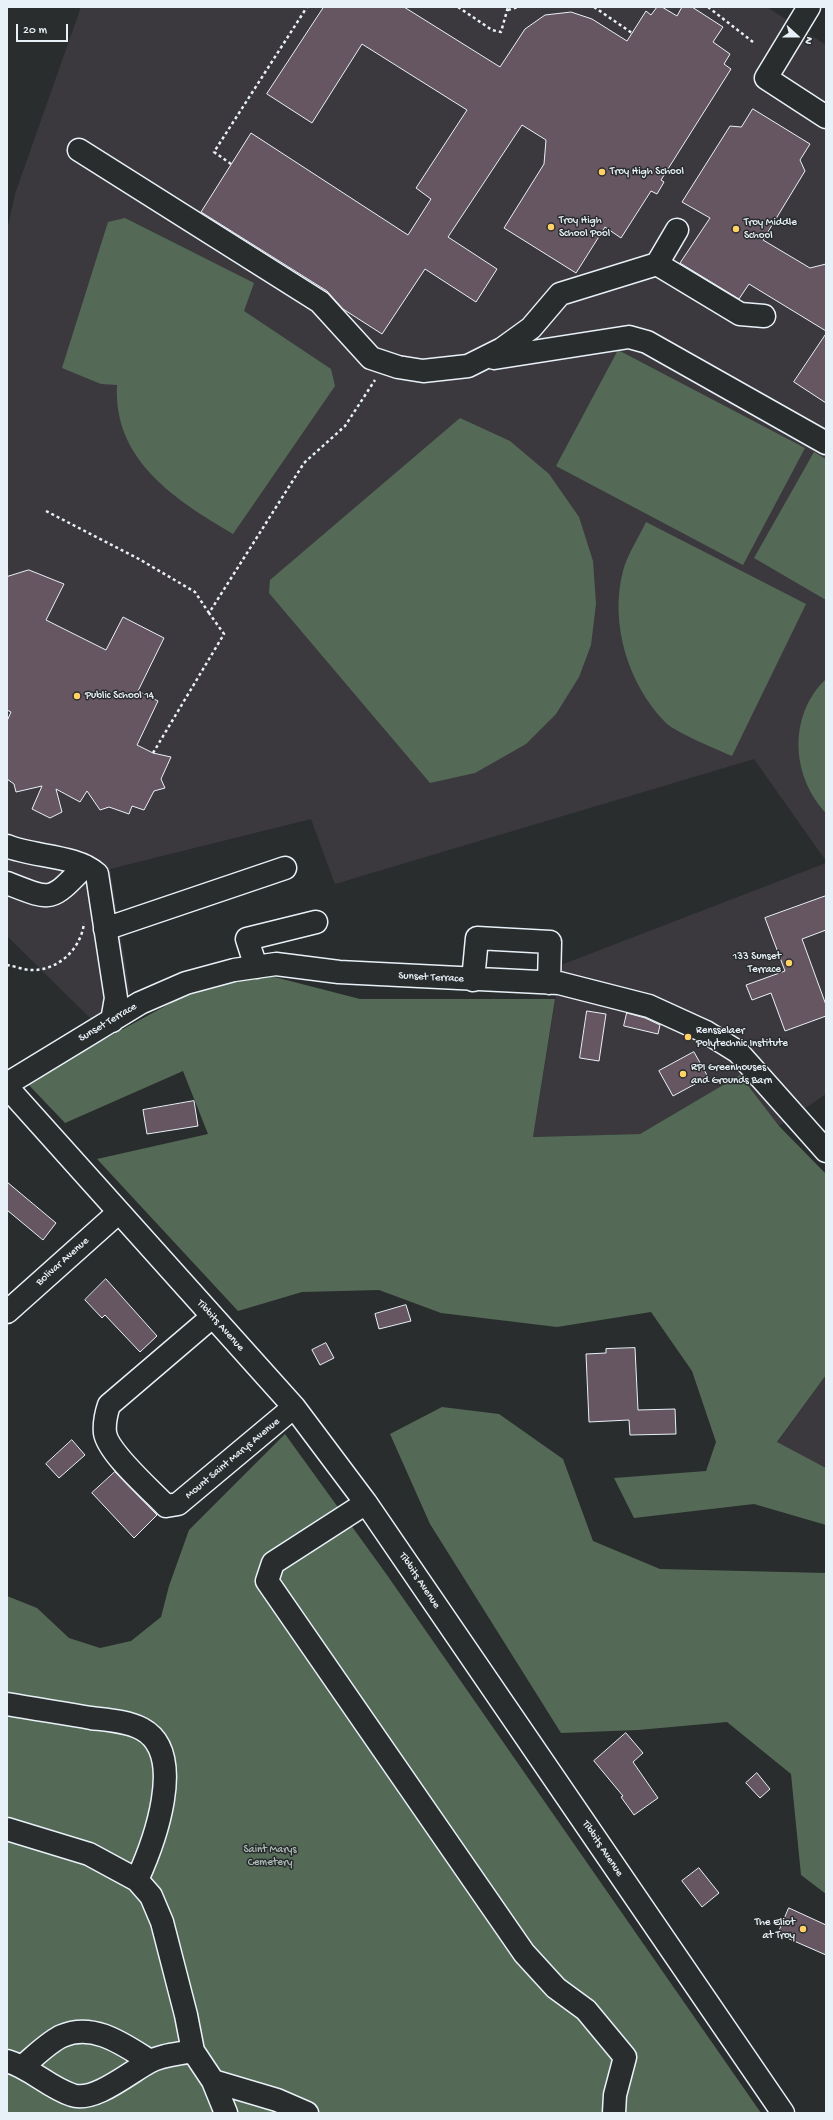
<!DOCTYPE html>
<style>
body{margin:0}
#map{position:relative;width:833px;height:2120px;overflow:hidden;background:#2a2d2e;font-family:"Gochi Hand",sans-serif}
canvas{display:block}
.frame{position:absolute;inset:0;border:8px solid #e8f1f8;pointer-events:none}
.north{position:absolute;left:777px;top:16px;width:40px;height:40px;-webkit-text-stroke:3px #2a2d2e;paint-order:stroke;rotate:111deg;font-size:11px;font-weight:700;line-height:16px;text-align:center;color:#e8f1f8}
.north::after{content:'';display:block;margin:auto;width:14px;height:18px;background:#e8f1f8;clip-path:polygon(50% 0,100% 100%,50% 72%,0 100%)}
.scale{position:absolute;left:16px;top:24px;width:52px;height:18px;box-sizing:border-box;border:2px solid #e8f1f8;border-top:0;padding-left:5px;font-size:12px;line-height:14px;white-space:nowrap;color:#e8f1f8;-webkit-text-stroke:3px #2a2d2e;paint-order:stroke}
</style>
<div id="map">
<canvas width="833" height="2120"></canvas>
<div class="frame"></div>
<div class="north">N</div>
<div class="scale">20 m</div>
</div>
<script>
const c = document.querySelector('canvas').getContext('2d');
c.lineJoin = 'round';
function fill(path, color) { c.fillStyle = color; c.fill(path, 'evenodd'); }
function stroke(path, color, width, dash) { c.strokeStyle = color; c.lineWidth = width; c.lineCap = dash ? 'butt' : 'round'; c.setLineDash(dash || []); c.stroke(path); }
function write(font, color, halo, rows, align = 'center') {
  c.font = font + ' "Gochi Hand",sans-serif'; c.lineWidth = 3; c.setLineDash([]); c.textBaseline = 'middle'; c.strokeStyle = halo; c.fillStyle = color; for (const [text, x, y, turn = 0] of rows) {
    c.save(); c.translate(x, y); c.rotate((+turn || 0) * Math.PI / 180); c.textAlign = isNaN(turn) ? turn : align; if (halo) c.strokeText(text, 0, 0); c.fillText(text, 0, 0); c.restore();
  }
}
fill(new Path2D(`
 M81 7H767L826 45V861L754 759 335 884 311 819 110 869 130 993 91 1019 7 936V231L15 194Z
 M826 863V1094L779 1126 740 1075 640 1134 533 1137 561 965Z
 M826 1375V1468L777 1443Z`), '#3c393e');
fill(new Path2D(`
 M125 218 254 283 244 311 331 369 335 386 233 534C176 500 113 461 117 385L101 384 62 368 108 222Z
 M618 350 805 448 743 565 556 466Z
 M460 418 510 441 549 474 579 517 593 561 596 604 591 645 579 677 556 714 526 744 475 773 430 783 269 593 270 580Z
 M814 452 826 459V600L754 558Z
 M646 522 806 604 732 756C718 750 675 732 666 723 629 686 609 624 623 571 627 555 639 537 646 522Z
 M826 679V813C791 776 788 715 826 679Z
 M259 973 360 999H555L533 1137 640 1134 740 1075 779 1126 826 1174V1375L777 1442 826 1468V1525L754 1504 634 1518 614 1478 706 1471 716 1442 692 1371 651 1312 557 1327 441 1313 379 1290 302 1292 238 1311 97 1159 208 1134 183 1071 65 1123 26 1082 180 998Z
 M442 1407 499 1414 563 1459 593 1541 660 1569 826 1573V1894L801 1875 791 1774 727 1722 638 1730 561 1733 430 1524 390 1434Z
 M285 1434 387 1575 761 2113H7V1596L37 1608 69 1638 100 1648 131 1641 161 1617 169 1586 189 1530Z`), '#546a56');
const building = new Path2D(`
 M324 7H404L500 67 525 29 545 15 571 12 592 19 627 41 646 11 651 15 657 7H662L677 16 682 7H692L723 27 713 42 730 54 724 64 731 69 661 180 664 182 657 194 651 191 621 238 605 227 576 273 504 228 544 164 546 140 522 125 448 237 497 269 476 302 425 269 382 334 343 309 327 291 201 212 251 133 408 235 431 199 416 188 467 110 362 44 312 123 267 94Z
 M753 109 810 144 800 160 805 171 763 240 810 268 826 264V331L749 284 739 299 680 263 710 218 682 202 730 126 741 127Z
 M826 334V403L794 382Z
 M29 570 64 584 46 620 106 650 123 617 164 638 138 691 158 701 137 745 153 753 171 757 161 779 165 788 154 791 144 810 132 806 129 814 109 807 100 810 87 791 80 802 56 789 62 812 50 818 32 809 42 786 16 792 14 784 7 779V721L11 712 7 710V577Z
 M826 896V930L802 939 826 1005V1016L785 1031 771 993 752 1000 746 985 785 971 765 918Z
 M587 1011 606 1014 599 1061 580 1058Z
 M627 1013 645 1018 660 1025 658 1034 624 1026Z
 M694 1052 708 1077 673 1096 659 1071Z
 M194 1101 198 1126 147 1134 143 1110Z
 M7 1182 56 1223 43 1240 7 1210Z
 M106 1279 157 1336 140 1352 105 1315 102 1318 85 1300Z
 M406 1305 411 1321 379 1329 375 1314Z
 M326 1343 334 1358 320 1365 312 1350Z
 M635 1348 638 1410 675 1409 676 1434 630 1435 629 1420 589 1422 586 1354 606 1353V1349Z
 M72 1440 85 1455 59 1478 46 1464Z
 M115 1472 157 1515 134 1538 92 1493Z
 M626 1733 643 1753 633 1762 658 1798 634 1815 621 1797 623 1796 594 1761Z
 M757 1773 770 1789 760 1798 746 1783Z
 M699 1868 719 1893 702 1907 682 1881Z
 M789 1908 826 1925V1955L778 1934Z`);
fill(building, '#655662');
stroke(building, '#e8f1f8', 1);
const minor = new Path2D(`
 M809 7 766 78 826 117
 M79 150 320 302 371 358 398 367 423 371 468 366 502 349 531 328 560 294 657 264 740 314 764 316
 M657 264 677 230
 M494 358 629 337 647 342 826 443
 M7 846C33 857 76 855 97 874L116 998 112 1021
 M7 883C53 901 50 902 85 866
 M105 929 285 868
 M256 967 247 939 316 922
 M473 980 477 938 550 942 549 983
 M7 1084 140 1003 186 983 234 970 276 964 339 972 559 983 649 1006 706 1032 738 1052 826 1151
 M7 1087 294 1407 366 1503 783 2113
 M7 1312 119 1212
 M212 1317 109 1405C106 1414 104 1423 105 1433 108 1453 151 1490 166 1506L178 1504 294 1407
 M366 1503 273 1563 267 1581 524 1953 556 1988 586 2010 625 2057 615 2095 614 2113
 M7 1704C35 1709 63 1713 91 1718 107 1720 127 1721 142 1729 188 1754 153 1845 137 1880
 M7 1829 89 1854 137 1880 151 1896 162 1922 186 2015 193 2051 213 2081 226 2113
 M7 2061C31 2068 48 2087 72 2095 94 2103 130 2072 149 2062 161 2055 179 2054 193 2051
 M23 2066C34 2057 50 2041 62 2036 94 2022 124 2045 150 2061
 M213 2081 277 2100 307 2113`);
stroke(minor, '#e8f1f8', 25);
stroke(new Path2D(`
 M458 7 492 30 501 32 508 7
 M594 7 632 33
 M708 7 753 42
 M508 10 518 7
 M231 164 214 152 307 7
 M46 511 139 559 195 592 209 613
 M153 753 224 634 209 613 304 463 345 426 375 380
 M7 965C14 966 24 970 31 970 58 971 81 949 84 923`), '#e8f1f8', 2.5, [3, 3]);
stroke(minor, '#2a2d2e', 22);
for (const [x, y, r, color] of [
 [602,172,4,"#ffd166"],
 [551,227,4,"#ffd166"],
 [736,229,4,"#ffd166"],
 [77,696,4,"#ffd166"],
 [789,963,4,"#ffd166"],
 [688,1037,4,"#ffd166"],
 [683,1074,4,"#ffd166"],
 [803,1929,4,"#ffd166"]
]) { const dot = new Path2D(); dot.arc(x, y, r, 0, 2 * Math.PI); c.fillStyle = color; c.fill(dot); stroke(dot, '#2a2d2e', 1.5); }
write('11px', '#e8f1f8', '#2a2d2e', [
 ["Troy High School",610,172],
 ["Troy High",559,221],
 ["School Pool",559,234],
 ["Troy Middle",744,223],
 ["School",744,236],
 ["Public School 14",85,696],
 ["133 Sunset",781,957,"right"],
 ["Terrace",781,970,"right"],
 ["Rensselaer",696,1031],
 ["Polytechnic Institute",696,1044],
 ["RPI Greenhouses",691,1068],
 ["and Grounds Barn",691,1081],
 ["The Eliot",795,1923,"right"],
 ["at Troy",795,1936,"right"]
], 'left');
write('11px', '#e8f1f8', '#2a2d2e', [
 ["Sunset Terrace",431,978,3],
 ["Sunset Terrace",108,1023,-31],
 ["Bolivar Avenue",63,1262,-42],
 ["Tibbits Avenue",220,1326,48],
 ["Mount Saint Marys Avenue",233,1459,-40],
 ["Tibbits Avenue",419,1581,56],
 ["Tibbits Avenue",602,1849,56]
]);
write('11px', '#adbbb7', '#2a2d2e', [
 ["Saint Marys",270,1850],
 ["Cemetery",270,1863]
]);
</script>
